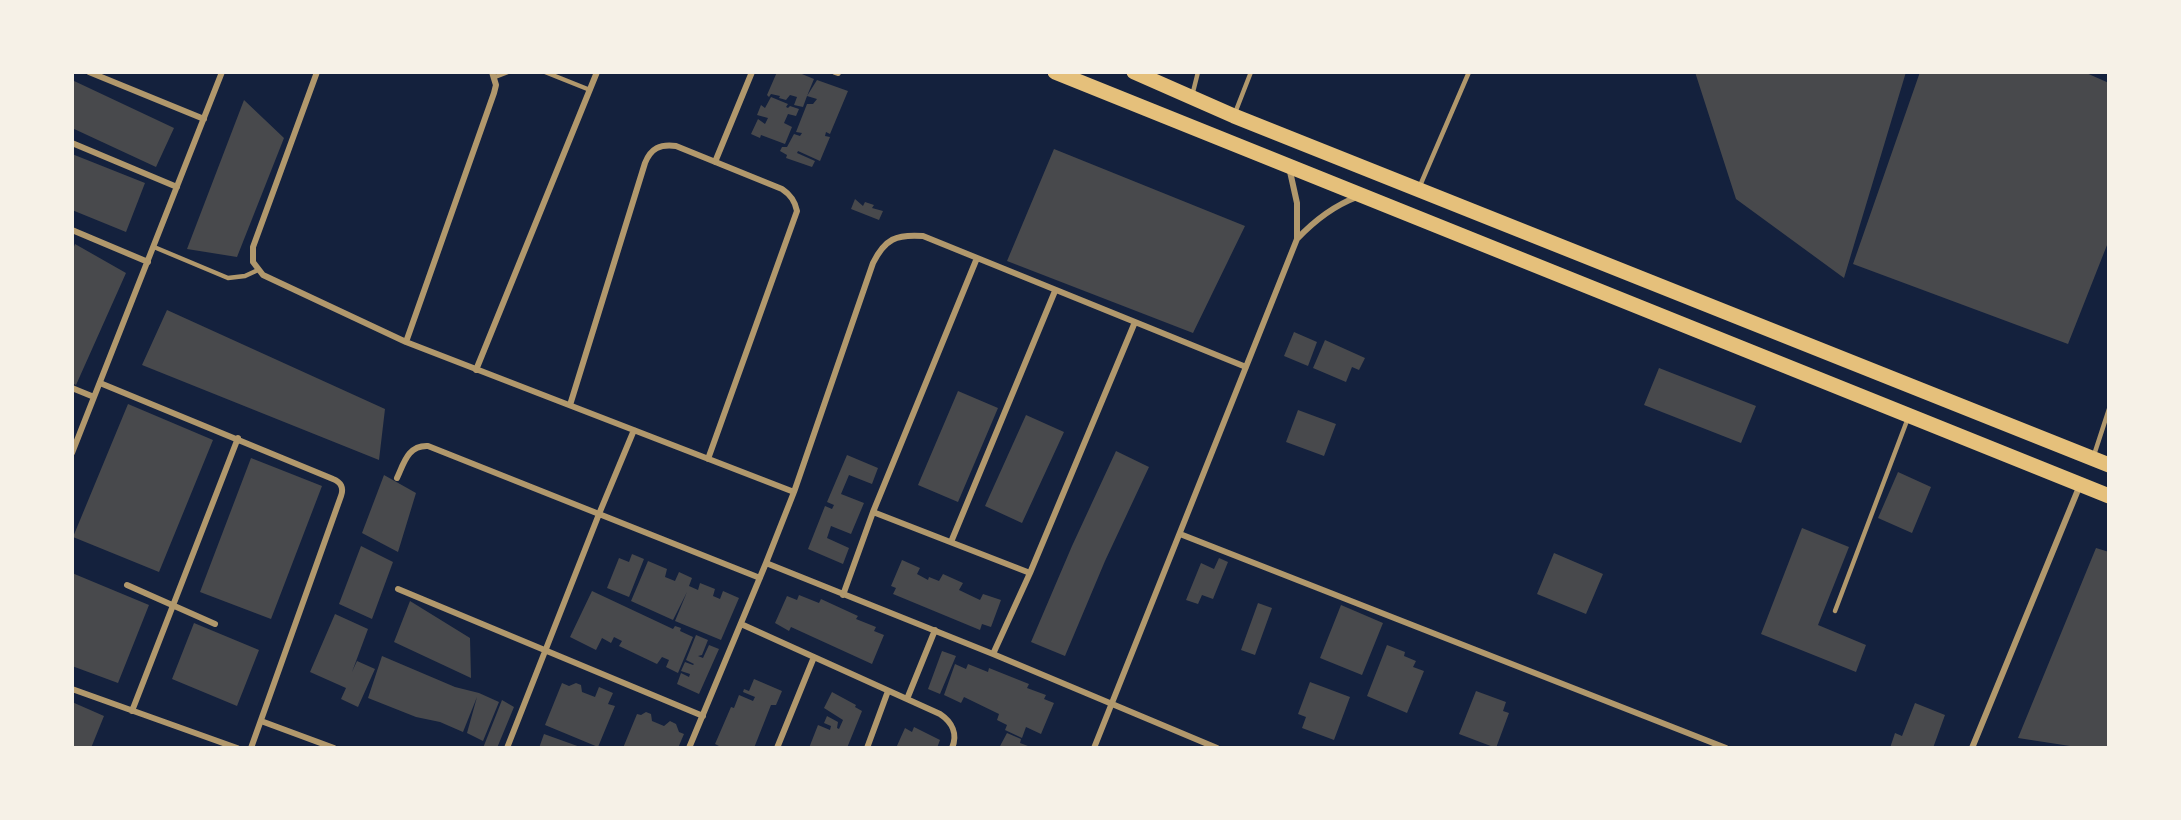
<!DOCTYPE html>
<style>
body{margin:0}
#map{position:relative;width:2181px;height:820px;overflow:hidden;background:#14213d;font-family:Quicksand,sans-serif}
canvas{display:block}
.frame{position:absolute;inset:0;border:74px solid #f6f1e7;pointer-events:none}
</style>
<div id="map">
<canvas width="2181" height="820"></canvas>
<div class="frame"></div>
</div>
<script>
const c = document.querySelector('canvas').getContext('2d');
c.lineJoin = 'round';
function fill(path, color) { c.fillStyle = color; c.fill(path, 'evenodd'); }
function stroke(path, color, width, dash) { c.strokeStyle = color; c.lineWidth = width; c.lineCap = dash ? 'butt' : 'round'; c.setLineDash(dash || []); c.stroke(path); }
fill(new Path2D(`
 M777 72H797L814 79 807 96 817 80 848 91 830 134 826 132 825 136 830 137 820 161 798 151 797 153 815 161 812 167 786 158 787 155 780 151 782 147H787L794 134 800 136 802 133 796 132 807 104H813L817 99 807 96 803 107 794 105 797 97 790 95 786 100 779 98 780 96 771 94 769 97 767 95Z
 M1695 72H1906L1844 278 1736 199Z
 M1920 72H2084L2109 83V240L2068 344 1853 264Z
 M72 80 174 128 156 167 72 128Z
 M771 97 788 104 786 107 788 108 790 106 799 109 796 116 788 114 784 123 792 127 785 144 761 135 760 138 751 134 758 119 765 124 768 118 757 115 761 105 765 108Z
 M244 100 284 138 237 257 187 249Z
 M1054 149 1245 226 1193 333 1007 261Z
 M72 154 145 183 126 232 72 210Z
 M855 199 863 206 865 202 874 205 872 208 883 211 879 220 851 209Z
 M75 244 126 273 76 385 72 383V252Z
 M167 310 385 409 379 460 142 365Z
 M1294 332 1317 342 1308 366 1284 356Z
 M1325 340 1365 358 1359 370 1352 367 1346 382 1313 368Z
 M1659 368 1756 406 1741 443 1644 405Z
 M958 391 998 408 958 502 918 485Z
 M128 404 213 440 159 572 73 537Z
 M1298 410 1336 424 1324 456 1286 442Z
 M1026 415 1064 432 1022 523 985 506Z
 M1116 451 1149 467 1105 561 1065 656 1031 642 1072 546Z
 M847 455 878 468 872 484 849 475 841 494 864 503 851 534 831 526 827 538 849 548 843 564 808 549 825 506 832 509 834 505 827 502Z
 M251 458 322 486 271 619 200 592Z
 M1898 472 1931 487 1912 533 1878 518Z
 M384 475 416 493 398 552 362 533Z
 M1802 528 1849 547 1818 625 1866 645 1856 672 1761 634Z
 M361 546 393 562 372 619 339 604Z
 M2096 548 2109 552V748H2083L2018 738Z
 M1554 553 1603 574 1586 614 1537 594Z
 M632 554 644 559 629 597 607 588 619 558 629 562Z
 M1219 558 1228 562 1213 599 1202 595 1198 604 1186 600 1201 563 1214 569Z
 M902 560 920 568 917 574 928 580 929 577 939 581 943 574 963 583 959 590 980 600 983 594 1001 600 991 627 982 624 980 630 893 594 896 588 891 586Z
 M648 561 667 569 665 577 675 581 679 572 692 578 689 586 698 590 700 583 715 589 713 596 720 599 723 591 739 598 721 640 675 621 687 592 673 620 631 601Z
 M72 573 149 605 118 683 72 666Z
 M592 591 673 629 675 626 681 628 680 631 693 637 678 673 666 667 669 660 662 657 657 664 619 646 622 641 614 637 611 643 602 638 596 650 570 637Z
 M799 595 819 603 821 599 858 616 856 619 876 627 874 631 884 635 872 664 791 627 789 631 775 623 787 596 797 600Z
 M410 601 470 638 471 678 394 642Z
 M1258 603 1272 608 1255 655 1241 650Z
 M1341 605 1383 623 1362 675 1320 658Z
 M335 614 368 629 352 672 357 661 375 669 358 707 341 699 346 688 310 672Z
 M194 623 259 650 237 706 172 679Z
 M696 635 708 640 702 655 698 656 703 658 709 645 719 649 699 694 677 684 681 673 689 677 690 674 681 671 685 662 693 665 694 664 686 660Z
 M1387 645 1405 652 1404 656 1416 661 1413 667 1424 671 1407 713 1367 696Z
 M942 651 956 656 940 694 928 689Z
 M382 656 455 687 479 693 499 702 483 741 467 733 477 697 463 732 440 722 416 717 368 698Z
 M955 664 966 669 968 664 988 672 989 668 1029 684 1027 688 1046 695 1044 699 1054 703 1041 734 1026 727 1022 738 1005 730 1007 725 997 720 999 714 964 697 961 703 944 695Z
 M754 679 782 691 776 705H771L754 748H718L719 746 715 744 731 707 734 708 739 695 753 701 755 697 743 692 744 689 749 691Z
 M1310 682 1350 697 1334 740 1302 728 1306 717 1298 714Z
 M562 683 569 686 576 683 581 685 582 692 595 697 599 687 613 693 608 704 615 706 598 747 545 725Z
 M1476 691 1506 702 1503 711 1509 713 1496 748 1459 734Z
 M832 692 856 705 855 707 862 711 847 748H809L818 725 830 730 831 726 824 723 827 716 838 722 837 728 839 729 843 720 824 708Z
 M502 700 514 707 497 748H483Z
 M72 702 104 716 91 748H72Z
 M1915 703 1945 715 1933 748H1890L1895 733 1902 736Z
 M646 712 651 714 652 721 664 726 670 721 676 724 679 732 684 734 678 748H623L637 714 641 715Z
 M914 727 940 740 937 748H896L905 728 912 732Z
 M1007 733 1021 739 1020 743 1028 746 1027 748H999Z
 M544 734 583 748H539Z`), '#48494c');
stroke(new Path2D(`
 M545 72 590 90
 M495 77 508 72
 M1192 96 1198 72
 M1235 113 1251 72
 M1419 188 1469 72
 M154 247 228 278 245 276 258 270
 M2094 455 2109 409
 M1835 611 1908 418`), '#b1986c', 4.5);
stroke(new Path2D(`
 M89 72 204 119
 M317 72 253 247V262L263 275 406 342 794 492
 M835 72 838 73
 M72 143 177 187
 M715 162 752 72
 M72 230 148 262
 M1297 239C1315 220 1333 206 1357 197
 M406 342 494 93 496 85 492 72
 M476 370 597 72
 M100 383 333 479C341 482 344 488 341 496L251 748
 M72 388 94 397
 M570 405 645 163C651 148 660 144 676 146L782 189C791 195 795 201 797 211L708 459
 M72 453 222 72
 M397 478C404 463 408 445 428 446L760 578
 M873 512 1030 573
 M1180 534 1726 748
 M951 542 1055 291
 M766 563 993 654 1217 748
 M127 585 215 624
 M398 589 703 716
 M843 595 873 512 977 258
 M741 624 940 714C952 722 958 734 952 748
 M993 654 1030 573 1135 322
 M72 689 237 748
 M907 699 935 630
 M132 711 238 438
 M261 721 334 748
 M507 748 599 514 634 430
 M689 748 766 563 794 492 873 263C885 239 896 234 923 236L1246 367
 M777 748 814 657
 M867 748 888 691
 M1094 748 1297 239V203L1289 167
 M1972 748 2080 485`), '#b1986c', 6);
stroke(new Path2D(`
 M1055 72 2109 496
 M1134 72 1234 116 2109 465`), '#e5c07b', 15);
</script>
